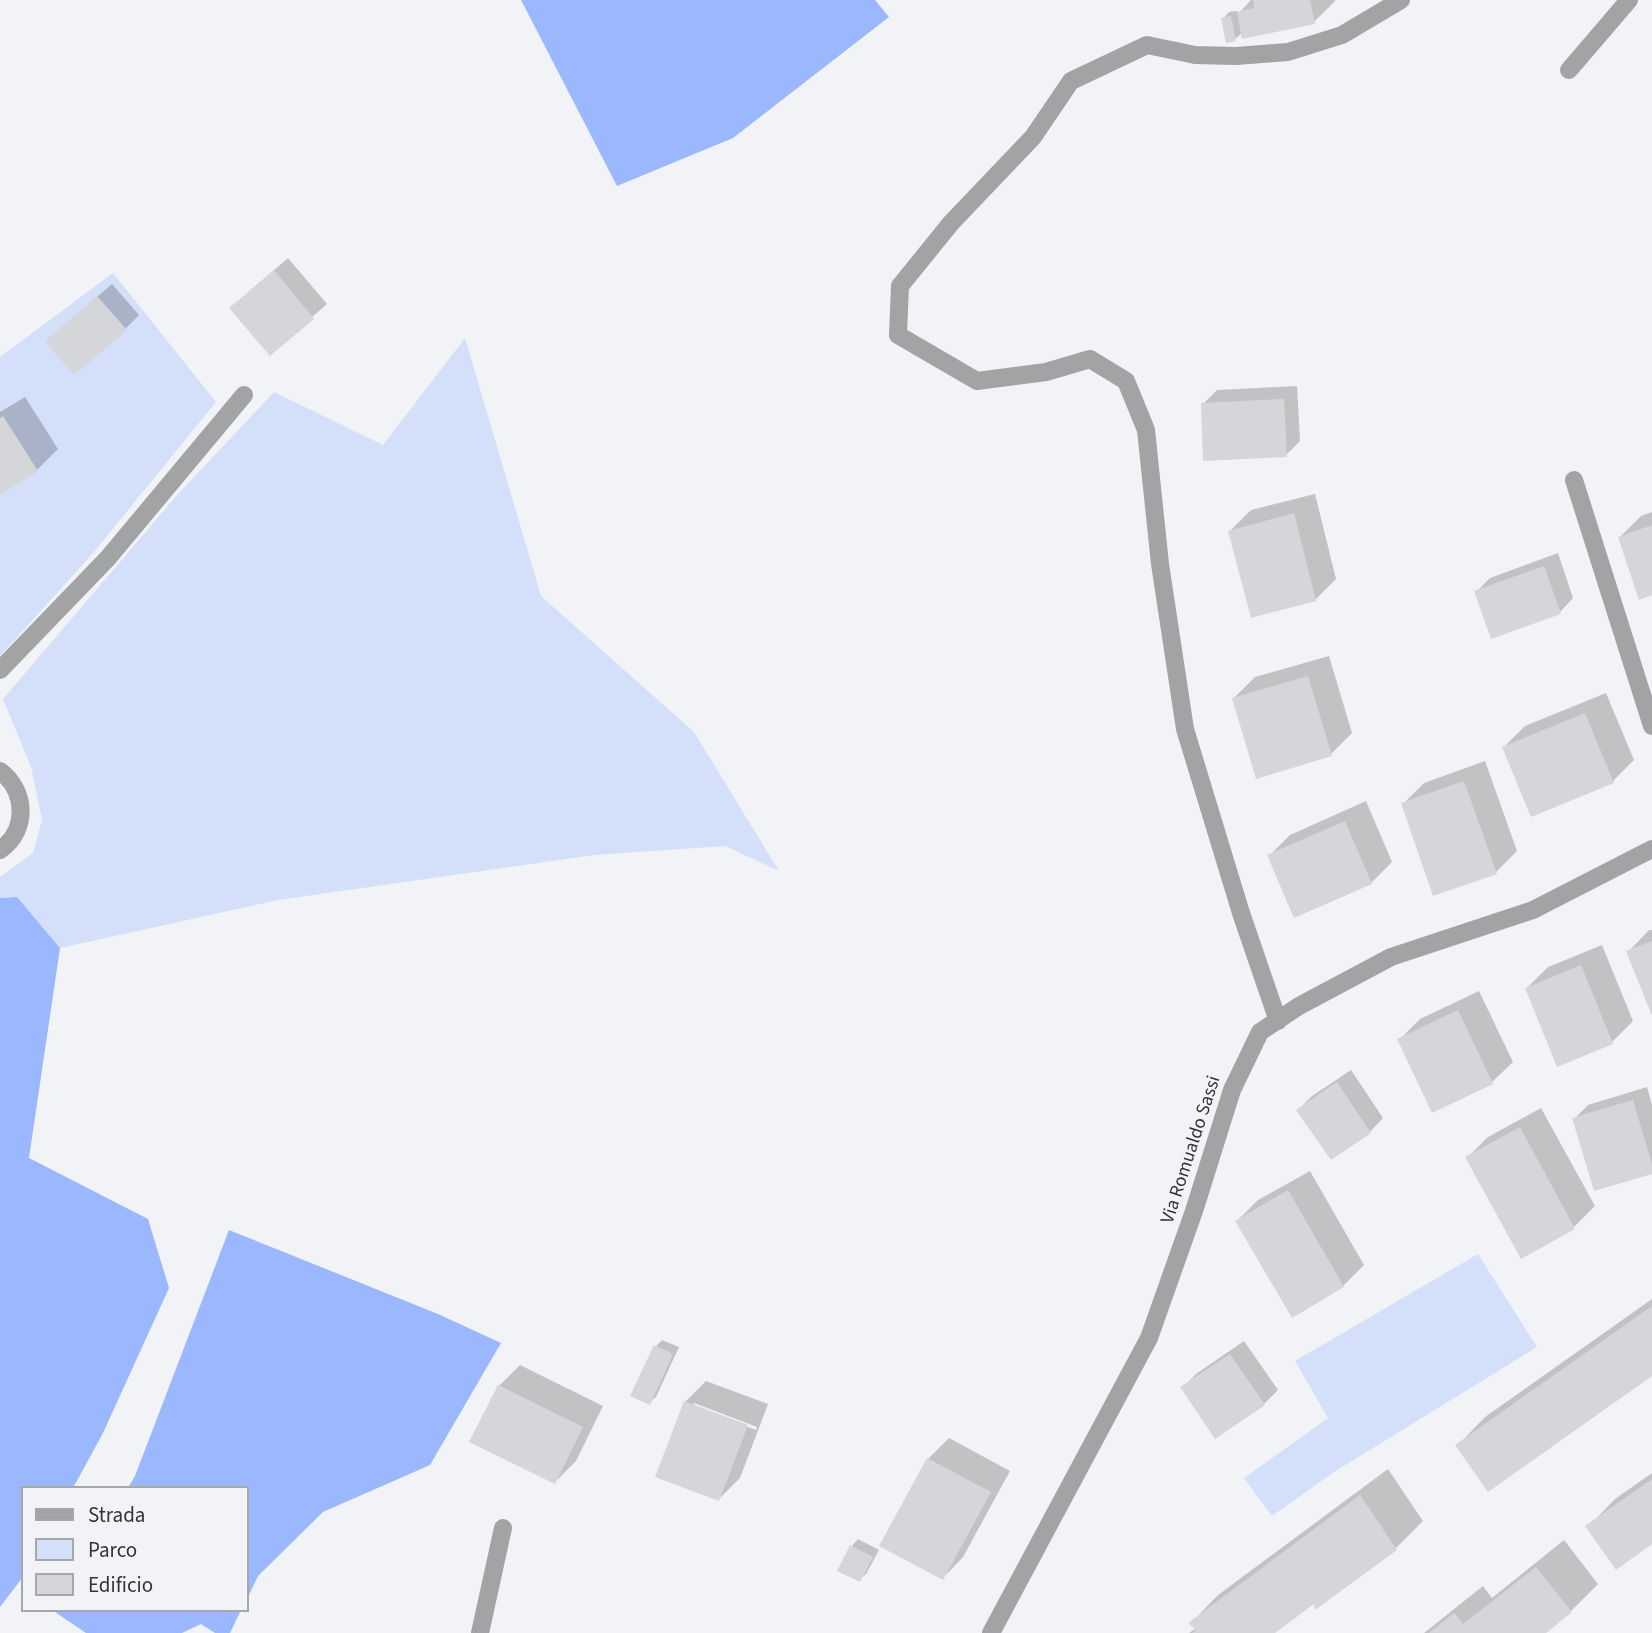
<!DOCTYPE html>
<style>
body{margin:0}
#map{position:relative;width:1652px;height:1633px;overflow:hidden;background:#f2f3f6;font-family:"Source Sans 3",sans-serif}
canvas{display:block}
.legend{position:absolute;left:21px;top:1486px;width:228px;height:126px;box-sizing:border-box;background:#f2f3f6;border:2px solid #a6a7a9;margin:0;padding:9px 12px;list-style:none;font-size:21px;color:#333435}
.legend li{display:flex;align-items:center;gap:14px;height:35px}
.legend b{width:35px;border:2px solid #a6a7a9}
</style>
<div id="map">
<canvas width="1652" height="1633"></canvas>
<ul class="legend">
<li><b style="height:9px;background:#a2a3a4"></b>Strada</li>
<li><b style="height:19px;background:#d4dff9"></b>Parco</li>
<li><b style="height:19px;background:#d4d6d9"></b>Edificio</li>
</ul>
</div>
<script>
const c = document.querySelector('canvas').getContext('2d');
c.lineJoin = 'round';
function fill(path, color) { c.fillStyle = color; c.fill(path, 'evenodd'); }
function stroke(path, color, width, dash) { c.strokeStyle = color; c.lineWidth = width; c.lineCap = dash ? 'butt' : 'round'; c.setLineDash(dash || []); c.stroke(path); }
function write(font, color, halo, rows, align = 'center') {
  c.font = font + ' "Source Sans 3",sans-serif'; c.lineWidth = 5; c.setLineDash([]); c.textBaseline = 'middle'; c.strokeStyle = halo; c.fillStyle = color; for (const [text, x, y, turn = 0] of rows) {
    c.save(); c.translate(x, y); c.rotate((+turn || 0) * Math.PI / 180); c.textAlign = isNaN(turn) ? turn : align; if (halo) c.strokeText(text, 0, 0); c.fillText(text, 0, 0); c.restore();
  }
}
fill(new Path2D(`
 M113 273 216 402 94 552 0 656V357Z
 M465 338 541 596 694 732 779 871 725 846 594 855 278 900 60 948 17 897 0 898V877L33 853 42 820 31 767 3 699 179 493 274 392 383 445Z
 M1478 1254 1537 1347 1334 1472 1272 1516 1244 1478 1328 1418 1295 1361Z`), '#d4dff9');
fill(new Path2D(`
 M521 0H875L889 17 733 138 617 186Z
 M17 897 60 948 29 1158 148 1219 169 1288 103 1433 73 1488H23V1577L0 1607V898Z
 M229 1230 438 1314 501 1343 430 1465 323 1512 258 1576 247 1599V1488H128L135 1476Z
 M52 1610H241L230 1633H215L201 1624 182 1633H86Z`), '#9bb7fd');
fill(new Path2D(`
 M1251 0H1335V1L1314 22 1243 32 1235 39 1223 19 1229 12 1237 11 1238 14Z
 M288 258 327 304 270 354 231 308Z
 M112 284 139 315 125 329 61 328Z
 M1297 386 1300 441 1286 455 1203 404 1217 390Z
 M25 397 58 449 37 470 0 493V412Z
 M1315 494 1336 579 1315 600 1230 531 1251 510Z
 M1652 512V594L1620 537 1641 516Z
 M1558 553 1573 598 1560 612 1476 592 1490 578Z
 M1329 656 1352 733 1331 754 1234 698 1255 677Z
 M1606 693 1634 760 1613 781 1504 747 1525 726Z
 M1485 761 1517 851 1496 872 1403 804 1424 783Z
 M1366 801 1392 862 1371 883 1269 856 1290 835Z
 M1649 930H1652V1012L1629 951Z
 M1602 945 1633 1021 1612 1042 1527 988 1548 967Z
 M1479 991 1513 1062 1492 1082 1399 1040 1420 1019Z
 M1351 1070 1383 1118 1370 1132 1298 1110 1312 1096Z
 M1647 1087 1652 1105V1172L1574 1119 1588 1105Z
 M1541 1108 1595 1206 1574 1227 1522 1256 1467 1158 1488 1137Z
 M1310 1171 1364 1265 1343 1286 1292 1315 1237 1221 1258 1200Z
 M1652 1299V1374L1458 1445 1485 1417Z
 M662 1340 679 1347 656 1397 649 1403 656 1346Z
 M1244 1341 1278 1390 1264 1404 1182 1388 1196 1374Z
 M520 1365 603 1406 576 1461 555 1482 499 1386Z
 M706 1381 768 1404 740 1478 719 1499 685 1402ZM694 1403 757 1427 756 1430 694 1407Z
 M949 1438 1010 1471 963 1557 943 1578 928 1459Z
 M1388 1469 1423 1521 1396 1548 1314 1601 1272 1633H1189L1196 1628 1191 1623 1218 1595Z
 M1652 1473V1542L1588 1527 1615 1499Z
 M858 1539 879 1550 866 1574 859 1580 840 1570 852 1546Z
 M1564 1540 1598 1584 1571 1611 1543 1633H1424L1483 1586 1492 1598Z`), '#0003');
fill(new Path2D(`
 M1253 0H1310L1315 24 1242 39 1237 12 1254 8Z
 M1231 16 1236 41 1226 43 1221 18Z
 M274 270 314 319 270 356 229 308Z
 M97 296 127 330 74 375 45 341Z
 M1284 399 1287 457 1203 461 1201 403Z
 M3 416 38 471 0 495V418Z
 M1294 513 1316 601 1251 618 1228 531Z
 M1652 525V595L1639 600 1618 537Z
 M1544 566 1561 614 1491 639 1474 591Z
 M1308 676 1332 756 1256 779 1232 698Z
 M1585 713 1614 783 1531 817 1502 747Z
 M1464 781 1497 874 1433 896 1401 803Z
 M1345 821 1372 884 1294 918 1267 855Z
 M1652 941V1016L1626 951Z
 M1581 965 1613 1044 1557 1067 1525 988Z
 M1458 1010 1493 1084 1432 1113 1397 1039Z
 M1337 1082 1371 1133 1331 1160 1296 1110Z
 M1633 1100 1652 1164V1174L1594 1191 1572 1118Z
 M1520 1127 1575 1229 1521 1259 1465 1157Z
 M1288 1190 1344 1287 1292 1318 1235 1221Z
 M1652 1306V1376L1488 1492 1455 1445Z
 M654 1345 673 1354 650 1405 630 1396Z
 M1230 1354 1265 1405 1215 1439 1180 1387Z
 M498 1385 583 1427 555 1484 469 1442Z
 M684 1401 748 1425 719 1501 655 1477Z
 M927 1458 991 1492 943 1580 879 1546Z
 M1652 1479V1544L1616 1570 1585 1526Z
 M1360 1495 1397 1550 1315 1610 1314 1604 1275 1633H1192L1196 1630 1188 1623Z
 M850 1545 873 1557 860 1582 837 1571Z
 M1536 1567 1572 1612 1546 1633H1429L1454 1613 1463 1624Z`), '#d4d6d9');
stroke(new Path2D(`
 M1569 70 1629 0
 M1574 480 1652 726
 M0 670 108 558 244 395
 M0 771C27 791 28 831 0 850
 M1278 1021 1241 913 1185 729 1160 564 1146 430 1126 381 1090 359 1046 372 977 381 898 335 900 286 951 223 1033 137 1071 81 1147 45 1195 55 1236 56 1288 52 1342 35 1401 0
 M480 1633 503 1528
 M991 1633 1149 1338 1194 1211 1232 1090 1260 1032 1299 1006 1391 957 1533 910 1652 849`), '#a2a3a4', 18);
write('19px', '#333435', '#f2f3f6', [
 ["Via Romualdo Sassi",1192,1150,-72]
]);
</script>
